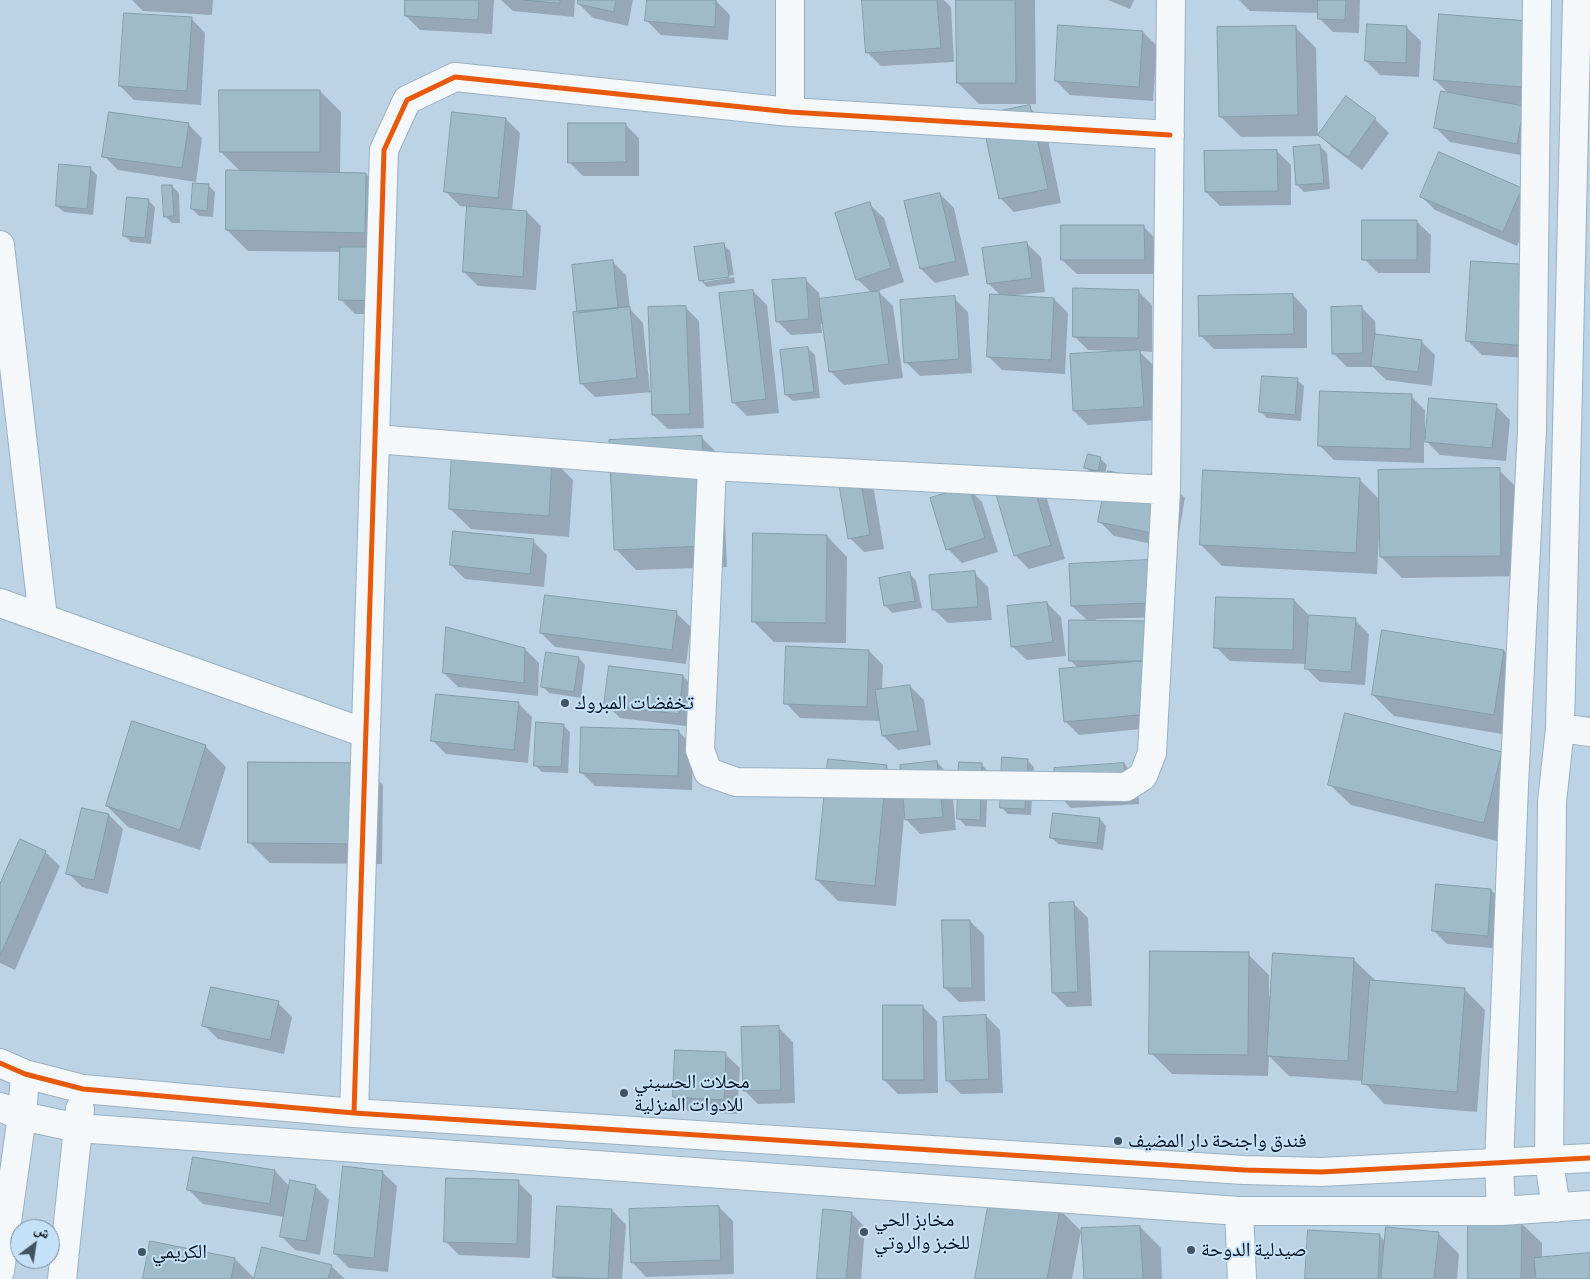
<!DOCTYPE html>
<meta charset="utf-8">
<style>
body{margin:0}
#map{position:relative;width:1590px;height:1279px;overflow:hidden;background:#bcd3e5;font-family:"Alegreya Sans","Noto Naskh Arabic",sans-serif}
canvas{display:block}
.north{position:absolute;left:10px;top:1219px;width:50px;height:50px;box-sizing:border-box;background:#c5e1f7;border:1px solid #768d9f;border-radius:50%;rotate:31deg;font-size:14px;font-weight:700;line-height:20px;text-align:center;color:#000e1c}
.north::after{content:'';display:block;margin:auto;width:18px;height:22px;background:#425362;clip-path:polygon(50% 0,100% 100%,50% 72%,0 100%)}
</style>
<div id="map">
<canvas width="1590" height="1279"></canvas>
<div class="north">ش</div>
</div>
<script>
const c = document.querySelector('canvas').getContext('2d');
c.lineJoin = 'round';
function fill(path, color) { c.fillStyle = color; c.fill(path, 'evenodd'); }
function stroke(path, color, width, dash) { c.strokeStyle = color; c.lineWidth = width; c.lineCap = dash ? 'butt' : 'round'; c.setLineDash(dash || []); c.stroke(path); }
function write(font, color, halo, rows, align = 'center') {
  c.font = font + ' "Alegreya Sans","Noto Naskh Arabic",sans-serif'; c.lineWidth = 4; c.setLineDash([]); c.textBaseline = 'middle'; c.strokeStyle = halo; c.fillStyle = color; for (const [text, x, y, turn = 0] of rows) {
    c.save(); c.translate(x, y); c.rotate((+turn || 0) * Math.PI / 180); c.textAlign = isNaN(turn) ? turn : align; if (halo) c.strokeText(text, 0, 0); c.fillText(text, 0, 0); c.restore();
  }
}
fill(new Path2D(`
 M132 0H213L212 15 143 11Z
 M407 0H494L492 34 420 30 406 16Z
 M501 0H575L574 17 513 11Z
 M580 0H633L628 26 593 18 579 4Z
 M648 0 716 1 730 15 728 40 661 35 647 21Z
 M863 0H944L951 7 954 62 881 66 867 52Z
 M957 0H1035L1036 104H979L958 83Z
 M1108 0H1134L1130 9Z
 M1239 0H1360L1359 33 1333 32 1319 18V13L1250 11Z
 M191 18 205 33 201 105 134 100 120 86Z
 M1528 23 1531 157 1450 142 1436 128 1449 94 1435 80Z
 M1295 27 1316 48 1318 136 1241 137 1220 116Z
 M1406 27 1421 41 1419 77 1380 75 1366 61Z
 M1143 32 1157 46 1153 101 1070 95 1056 81Z
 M320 91 341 112 340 174H366L387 195 391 314H355L341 300V252L248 251 227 230 241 172 221 152Z
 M1346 98 1375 119 1389 133 1362 170 1333 148 1319 134Z
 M1029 107 1044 121 1061 203 1014 212 1000 198Z
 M506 119 520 133 512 211 527 212 541 226 536 290 478 286 464 272 469 207 460 206 446 192Z
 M188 124 202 138 196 182 118 170 104 156Z
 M625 124 639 138V176H583L569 162Z
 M1320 146 1327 153 1330 189 1304 192 1297 185Z
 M1277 151 1291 165V205L1220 206 1206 192Z
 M90 168 97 175 93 215 64 212 57 206Z
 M208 185 215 192 213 217 199 216 192 209Z
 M172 186 179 193 180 223H172L165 216Z
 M1522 189 1536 203 1517 246 1435 210 1421 196Z
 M940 194 954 208 969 275 935 283 921 269Z
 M149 201 155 207 151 244 131 242 124 235Z
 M869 204 884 218 904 282 878 291 893 306 903 378 844 385 830 371 824 324H821L822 333 791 335 777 321 805 279 819 293 820 300 872 293 857 279Z
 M1416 221 1431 235 1430 273H1378L1364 259Z
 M1144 227 1158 241V274H1077L1062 260Z
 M1026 243 1041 257 1045 292 1017 295V297L1054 299 1068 313 1065 374 1002 370 988 356 1001 296 988 283Z
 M723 244 730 251 734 275 704 279V282L734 277 735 283 707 287 700 280Z
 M612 261 626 275 630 309 643 323 650 391H652L685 307 699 321 704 428 668 429 653 415 652 392 595 397 581 383 578 313Z
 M1472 263 1542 359 1482 355 1468 341Z
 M753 291 767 305 779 413 747 416 733 402Z
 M1138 291 1152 305V352L1139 351 1154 366 1157 420 1088 425 1074 411 1116 351 1088 350 1074 336Z
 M1293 295 1307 310V348L1214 349 1200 335Z
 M954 298 968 312 972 373 920 376 906 362Z
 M1361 307 1375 321 1376 336 1421 341 1435 355 1432 386 1386 380 1373 367H1347L1333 353Z
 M808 348 815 355 820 398 793 401 786 395Z
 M1297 380 1304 386 1301 421 1267 418 1260 411Z
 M1411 396 1425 410V436L1496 406 1510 420 1506 461 1440 455 1424 439V463L1334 460 1320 446Z
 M701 437 722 458 727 567 636 570 616 549Z
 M1100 458 1107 465 1104 477 1092 474 1086 468Z
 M552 459 573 480 569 537 471 529 450 509Z
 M858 465 872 479 884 549 864 552 850 538Z
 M1499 470 1520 491 1521 576 1402 578 1381 557V534H1379L1377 574 1222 566 1201 545 1359 479 1380 500Z
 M1171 484 1185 498 1176 549 1114 536 1100 522Z
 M994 485 1044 489 1065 559 1029 569 1015 555Z
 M968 488 982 502 998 552 962 563 948 549Z
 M827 536 847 557 846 643 774 642 753 621Z
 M533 541 547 555 544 587 465 579 451 565Z
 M974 573 988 587 992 620 948 623 933 609Z
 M910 574 916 581 922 608 892 613 886 606 880 579Z
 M1162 576 1165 617 1096 619V621L1146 622 1162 727 1079 735 1065 721 1079 669 1070 660 1088 621 1072 606Z
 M1294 600 1308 614V622L1355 620 1369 634 1365 685 1320 682 1306 668V664L1230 661 1216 647Z
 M1047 603 1061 617 1066 656 1027 660 1012 646Z
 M676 613 691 627 686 664 555 647 541 633Z
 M525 649 539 663 538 696 458 687 444 673Z
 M869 651 883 665 882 690 910 686 924 700 931 745 898 750 883 736 881 721 800 718 786 703Z
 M1504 651 1525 672 1514 736 1394 716 1373 695Z
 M579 658 585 665 581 698 549 693 542 686Z
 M683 676 697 690 693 727 620 718 606 704Z
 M518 703 532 717 528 763 446 754 432 740Z
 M563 725 570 732 568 773 542 772 535 765Z
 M679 732 693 746 692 790 595 786 581 772Z
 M205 746 226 767 200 850 128 827 107 806Z
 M1501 753 1522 774 1505 843 1351 805 1330 785Z
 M1027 760 1034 767 1031 815 1008 814 1001 807Z
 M937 762 951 777 956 830 920 834 904 817 896 906 838 901 817 880 886 767 903 784Z
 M362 764 383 785 382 864 270 863 249 842Z
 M981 764 988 771 986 827 966 826 959 819Z
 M1124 764 1138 779 1139 804 1071 808 1057 794Z
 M109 815 123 829 108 894 82 887 68 873Z
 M1100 819 1106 826 1103 850 1058 844 1051 837Z
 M45 852 60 866 15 970 0 963V887Z
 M1491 890 1505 904 1502 949 1447 944 1433 930Z
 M1074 904 1088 918 1092 1006 1067 1007 1053 993Z
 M970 921 984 935 985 1001 959 1002 945 988Z
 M1248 954 1269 975V997L1354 960 1375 980 1464 989 1485 1010 1477 1112 1384 1104 1363 1081 1289 1076 1269 1056 1268 1076 1172 1074 1151 1053Z
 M278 1003 292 1017 284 1054 218 1039 204 1025Z
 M923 1007 937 1021 938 1093 898 1094 884 1080Z
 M986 1016 1000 1030 1003 1093 961 1094 947 1080Z
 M779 1028 793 1042 795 1103 758 1104 744 1090Z
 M725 1054 740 1068 737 1114 688 1111 674 1097Z
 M275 1171 290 1187 315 1186 329 1200 320 1255 295 1250 281 1236 285 1217 203 1204 189 1190Z
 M382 1172 397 1186 388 1272 349 1268 335 1254Z
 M518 1182 532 1196 530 1258 459 1255 445 1241Z
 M719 1207 733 1221 734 1274 646 1277 632 1262Z
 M612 1210 626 1225 622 1279H557L554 1277Z
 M1060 1210 1081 1231 1072 1279H976Z
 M851 1213 865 1227 861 1279H819Z
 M1521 1223 1542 1243V1258L1590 1254V1279H1469Z
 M1140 1227 1161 1248 1162 1279H1085Z
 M1438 1233 1459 1254 1457 1279H1307L1380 1236 1386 1242Z
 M151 1242 235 1259 255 1279H144Z
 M331 1266 345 1279H255Z`), '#0003');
const building = new Path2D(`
 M405 0H479L478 20 405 16Z
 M523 0H560V3Z
 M578 0H616L614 12 578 4Z
 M647 0H716L715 27 645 21Z
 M862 0H937L941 48 866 53Z
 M956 0H1015L1016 83H957Z
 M1318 0H1346L1345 20 1318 19Z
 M124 13 192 17 187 91 119 86Z
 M1439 14 1528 21 1523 87 1434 80Z
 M1367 24 1407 26 1406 63 1365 61Z
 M1058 25 1143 31 1139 87 1055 81Z
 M1296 26 1298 115 1219 117 1217 27Z
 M219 90H320V152H220Z
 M1441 91 1524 106 1517 144 1434 128Z
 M1346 96 1376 118 1348 157 1318 135Z
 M1030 105 1048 189 999 199 981 115Z
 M109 112 189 123 182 168 102 157Z
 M452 112 506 118 498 198 444 192Z
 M568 123H626V162L568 163Z
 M1320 145 1324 183 1296 185 1293 147Z
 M1277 150 1278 191 1205 192 1204 151Z
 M1439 152 1522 188 1503 232 1420 197Z
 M59 164 91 167 87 209 56 206Z
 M226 170 366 173 365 233 226 230Z
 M193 183 209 184 207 211 191 209Z
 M162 185H172L174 216 164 217Z
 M940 193 956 261 920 269 904 201Z
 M127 197 149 199 145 238 123 236Z
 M870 202 891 268 856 280 835 213Z
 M467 206 527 211 523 277 463 272Z
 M1362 220H1417V260H1362Z
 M1061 225H1144L1145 260H1061Z
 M1027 242 1032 278 987 284 982 248Z
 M724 243 729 277 699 281 694 247Z
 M340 247H378V301L339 300Z
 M613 260 618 308 577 313 572 265Z
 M1471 261 1533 265 1528 346 1466 341Z
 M806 278 809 319 776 322 772 280Z
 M1073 288 1139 290 1138 338 1073 337Z
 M753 290 766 399 732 403 719 293Z
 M879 291 889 364 829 372 819 299Z
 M990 294 1054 298 1051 360 987 357Z
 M1293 294 1294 334 1199 336 1198 296Z
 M955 296 959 359 904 363 900 300Z
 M686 306 690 414 652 415 648 307Z
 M1362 306 1363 353 1332 354 1331 307Z
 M630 307 637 378 580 384 573 312Z
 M1375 334 1422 340 1418 372 1371 366Z
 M808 347 814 392 785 395 780 350Z
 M1140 350 1144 407 1073 411 1070 354Z
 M1262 376 1298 378 1295 415 1259 412Z
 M1320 391 1412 394 1410 449 1318 446Z
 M1429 398 1497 404 1492 448 1425 442Z
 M702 436 706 546 614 550 609 440Z
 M452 451 552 458 549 516 449 509Z
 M1088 454 1101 457 1098 471 1084 468Z
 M858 464 870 535 848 539 836 467Z
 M1500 468 1501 556 1380 557 1378 470Z
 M1203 470 1360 478 1356 553 1200 545Z
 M1108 471 1172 483 1162 535 1098 522Z
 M1030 474 1051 545 1014 556 993 484Z
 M969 487 985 538 946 550 930 498Z
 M453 531 534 539 530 574 450 565Z
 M753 533 827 535 826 623 752 622Z
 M1149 560 1151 603 1071 606 1069 564Z
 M975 571 978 607 932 610 929 575Z
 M910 572 915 601 884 606 879 578Z
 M545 595 677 611 672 650 540 633Z
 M1216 597 1294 599 1293 650 1214 648Z
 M1047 602 1053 642 1011 647 1007 606Z
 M1309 615 1356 618 1351 672 1305 669Z
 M1069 620 1147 621V661H1069Z
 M446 627 525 648 524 683 443 673Z
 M1382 630 1504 650 1494 715 1372 695Z
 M786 646 869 650 867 707 784 704Z
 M546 652 579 657 574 692 541 687Z
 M1144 661 1149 714 1064 722 1059 669Z
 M609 666 683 675 679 714 604 705Z
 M910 685 918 731 882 736 875 690Z
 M436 694 519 702 514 750 431 741Z
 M1345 713 1502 752 1484 823 1328 785Z
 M132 721 206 745 180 830 106 806Z
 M536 722 564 724 561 767 534 766Z
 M581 727 679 730 678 776 580 773Z
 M1002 757 1028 759 1025 809 1000 808Z
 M828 759 887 765 875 886 816 880Z
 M937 761 943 817 905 820 900 765Z
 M248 762 362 763V844L248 843Z
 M959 762 982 763 980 820 957 819Z
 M1124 763 1126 790 1056 794 1054 768Z
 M82 808 109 814 94 880 66 874Z
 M1053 813 1100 818 1097 843 1050 838Z
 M20 839 46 851 0 956V884Z
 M1436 884 1491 889 1488 936 1432 931Z
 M1074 902 1078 992 1052 993 1049 903Z
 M942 920H970L972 988H944Z
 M1150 951 1249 952 1248 1055 1149 1054Z
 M1273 953 1354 958 1348 1061 1267 1056Z
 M1370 980 1465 988 1457 1092 1362 1084Z
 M211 987 279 1001 270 1040 202 1026Z
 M883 1005H923L924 1080H883Z
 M986 1015 989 1079 946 1081 943 1017Z
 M779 1026 781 1090 743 1091 741 1027Z
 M675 1050 726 1052 724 1100 673 1097Z
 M193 1157 275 1170 270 1204 187 1190Z
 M343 1166 383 1171 374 1258 334 1254Z
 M446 1178 519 1180 517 1244 444 1242Z
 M290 1180 316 1185 306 1241 280 1237Z
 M990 1196 1060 1209 1047 1279H975Z
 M557 1206 612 1209 608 1279 553 1277Z
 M719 1206 721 1260 631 1263 629 1209Z
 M823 1209 852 1212 846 1279H817Z
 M1468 1221H1522L1521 1279H1468Z
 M1140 1226 1143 1279H1084L1081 1228Z
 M1386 1227 1439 1232 1434 1279H1381Z
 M1308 1230 1380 1234 1378 1279H1305Z
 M150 1241 235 1258 231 1279H143Z
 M262 1247 332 1265 328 1279H254Z
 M1590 1253V1279H1536L1534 1258Z`);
fill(building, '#9fbbc9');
stroke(building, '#839daa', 1);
const minor = new Path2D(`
 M790 112V0
 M0 245 43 618
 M375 439 712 466 1166 490
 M712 466 700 750 708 772 736 782 1126 787 1143 776 1152 753 1166 490 1171 0
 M0 603 365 733
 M1560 728 1590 732
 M0 1063 25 1074 83 1089 354 1113 1244 1170 1321 1172 1590 1158
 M0 1107 22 1116 78 1128 1239 1211H1501L1590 1205
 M354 1113 384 150 407 100 455 77 790 112 1170 135
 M1556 1208 1549 1161 1552 802 1560 728 1577 0
 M1239 1211 1242 1279
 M1501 1211 1499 1164 1514 786 1532 430 1537 0
 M0 1271 22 1116 25 1074
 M62 1279 80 1109`);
stroke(minor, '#99b1c3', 30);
stroke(minor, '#f5f8fb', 28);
stroke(new Path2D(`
 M0 1063 25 1074 83 1089 354 1113 1244 1170 1321 1172 1590 1158
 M354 1113 384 150 407 100 455 77 790 112 1170 135`), '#e8590c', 5);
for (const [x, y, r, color] of [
 [565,703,5,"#425362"],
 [624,1093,5,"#425362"],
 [1118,1141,5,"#425362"],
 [864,1232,5,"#425362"],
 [1191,1250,5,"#425362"],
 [142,1252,5,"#425362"]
]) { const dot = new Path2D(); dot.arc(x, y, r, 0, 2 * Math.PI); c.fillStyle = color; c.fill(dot); stroke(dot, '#c5e1f7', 2); }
write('20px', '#000e1c', '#c5e1f7', [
 ["تخفضات المبروك",575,703],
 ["محلات الحسيني",634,1082],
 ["للادوات المنزلية",634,1105],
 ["فندق واجنحة دار المضيف",1128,1141],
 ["مخابز الحي",874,1220],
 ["للخبز والروتي",874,1243],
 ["صيدلية الدوحة",1201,1250],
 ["الكريمي",152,1252]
], 'left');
</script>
